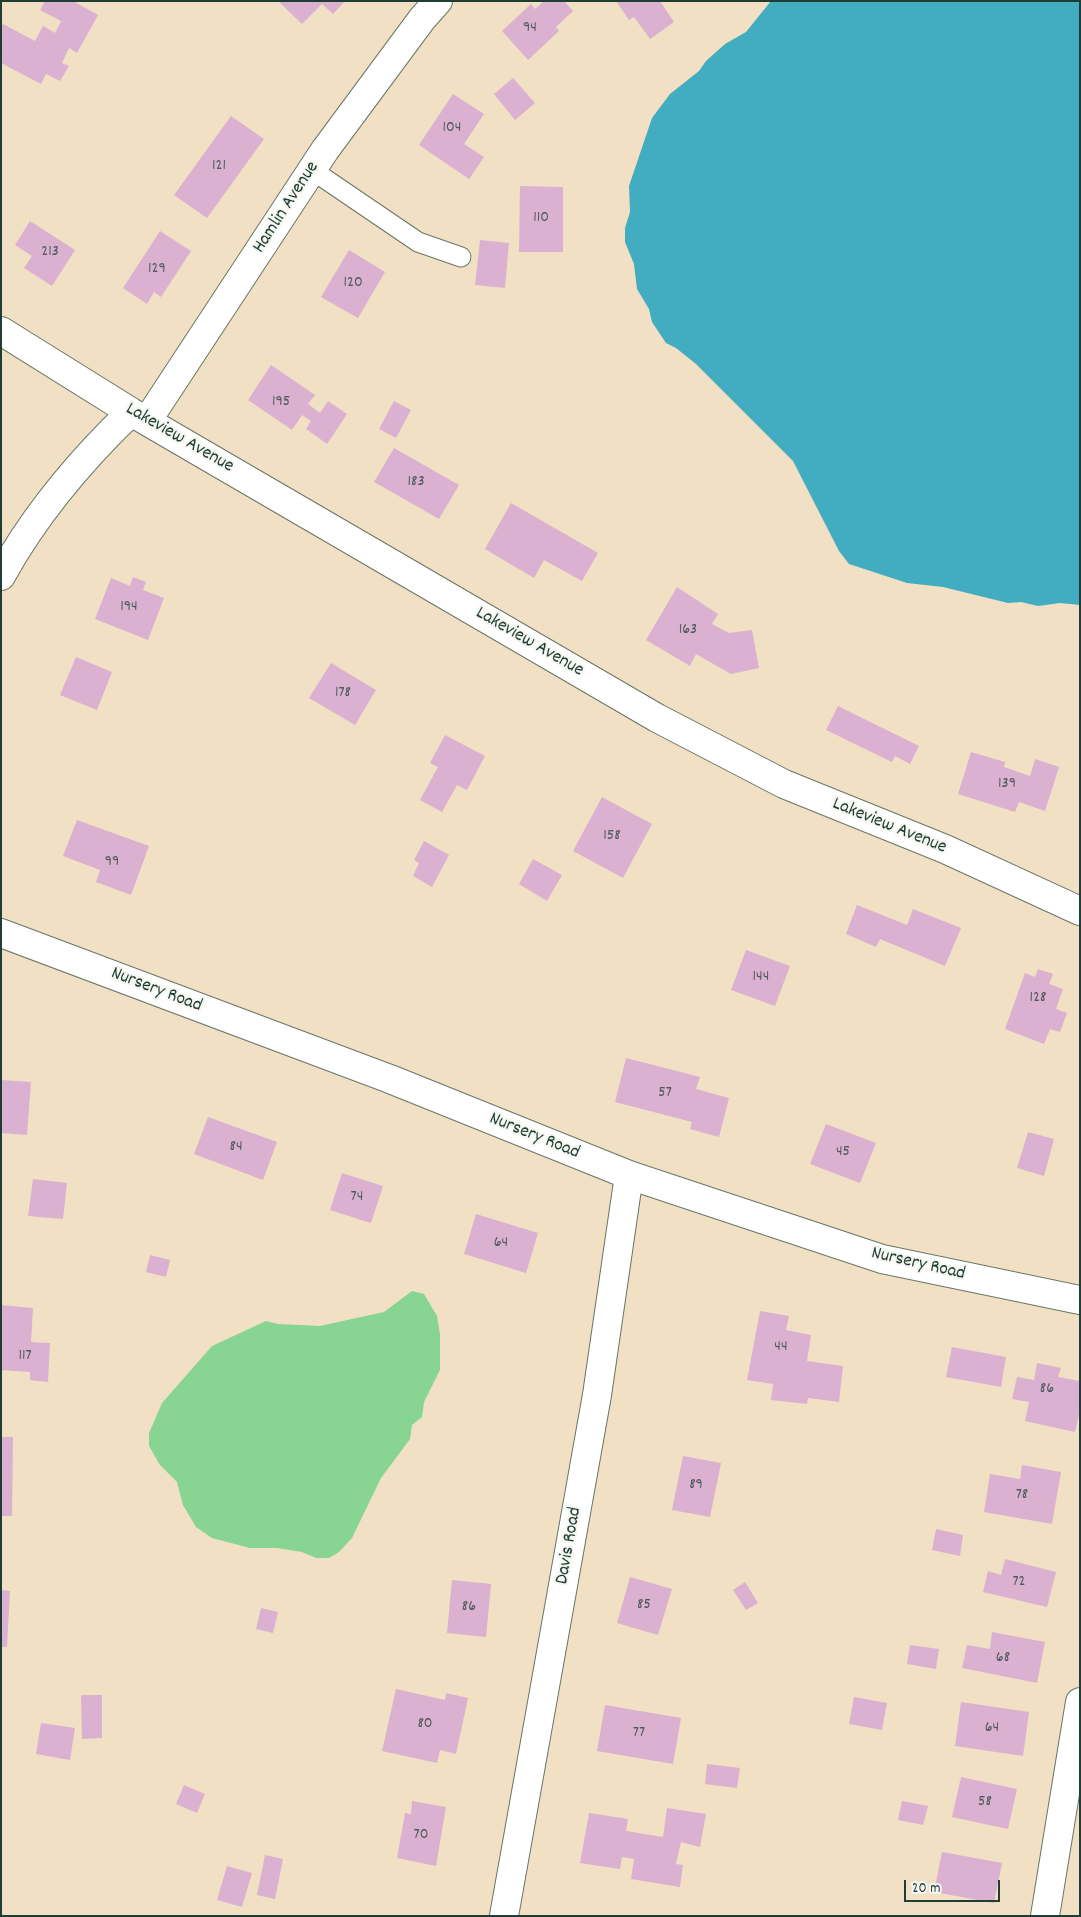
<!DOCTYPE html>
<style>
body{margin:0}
#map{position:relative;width:1081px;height:1917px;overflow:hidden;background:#f1e0c4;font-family:Dekko,sans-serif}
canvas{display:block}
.frame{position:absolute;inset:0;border:2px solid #1f3d34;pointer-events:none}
.scale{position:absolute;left:904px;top:1880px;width:96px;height:22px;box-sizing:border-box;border:2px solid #1f3d34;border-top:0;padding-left:6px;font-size:15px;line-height:18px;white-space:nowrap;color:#1f3d34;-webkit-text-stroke:4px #f6f6f2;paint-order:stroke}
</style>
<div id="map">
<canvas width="1081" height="1917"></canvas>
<div class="frame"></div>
<div class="scale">20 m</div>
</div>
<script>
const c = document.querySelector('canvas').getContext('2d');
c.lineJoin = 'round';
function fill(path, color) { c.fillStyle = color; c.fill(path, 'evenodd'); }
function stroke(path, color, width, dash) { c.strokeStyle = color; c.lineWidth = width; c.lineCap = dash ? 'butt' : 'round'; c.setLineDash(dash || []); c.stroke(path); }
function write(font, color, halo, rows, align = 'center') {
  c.font = font + ' Dekko,sans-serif'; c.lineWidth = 4.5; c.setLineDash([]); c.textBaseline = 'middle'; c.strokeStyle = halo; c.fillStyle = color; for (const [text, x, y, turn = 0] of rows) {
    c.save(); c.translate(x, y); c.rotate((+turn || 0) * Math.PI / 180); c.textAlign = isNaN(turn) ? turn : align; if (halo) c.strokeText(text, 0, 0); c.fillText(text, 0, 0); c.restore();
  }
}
fill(new Path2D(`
 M412 1291 424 1294 437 1316 440 1334V1370L424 1402 422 1417 412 1425 410 1439 381 1478 352 1538 339 1552 329 1558H316L302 1552 277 1548H250L212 1538 196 1527 183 1505 177 1482 160 1465 149 1446V1433L162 1403 212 1346 266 1321 278 1324 320 1326 384 1312Z`), '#88d492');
fill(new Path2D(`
 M771 1H1080V605L1060 603 1038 606 1021 602 1008 603 943 587 907 583 849 564 839 551 793 461 696 364 676 348 666 343 652 322 649 309 637 289 634 264 625 242V228L630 212 629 186 652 118 670 94 699 71 706 61 725 44 746 32Z`), '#42acc1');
fill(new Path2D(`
 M45 1H73L98 15 77 53 69 48 62 63 69 66 60 81 46 74 41 84 1 63V28L3 24 35 41 43 26 55 33 61 21 40 10Z
 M278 1H345L333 14 322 4 302 24Z
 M544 1H564L573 11 556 27 559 31 528 60 502 31 531 4 535 9Z
 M616 1H660L674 22 650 39 634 17 629 20Z
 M513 78 535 103 515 120 494 94Z
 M453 94 484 114 464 144 484 157 469 179 419 145Z
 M231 116 264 139 207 218 174 195Z
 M520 186 563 187V252H519Z
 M30 221 75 250 52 286 24 268 32 256 15 245Z
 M160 231 191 251 161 297 154 292 147 304 123 288Z
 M480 240 509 243 505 288 475 285Z
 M349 250 385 272 358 318 321 297Z
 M271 365 315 395 308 404 320 413 328 401 347 414 327 444 306 429 311 421 302 415 292 430 248 400Z
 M394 401 411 410 396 438 379 429Z
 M394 448 459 485 439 519 374 482Z
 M511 503 598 553 582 581 544 560 534 578 485 549Z
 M133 577 146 582 143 590 164 598 148 640 95 619 111 578 130 586Z
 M677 587 718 614 712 624 729 633 752 630 759 668 731 674 696 654 690 666 646 640Z
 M76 657 112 672 97 710 60 695Z
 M331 663 376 690 355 725 309 698Z
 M838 706 919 746 910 764 895 756 892 762 826 730Z
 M445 735 485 756 467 790 457 785 442 812 420 800 438 767 430 763Z
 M971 752 1005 762 1004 767 1030 776 1035 759 1059 767 1045 811 1019 802 1015 812 958 794Z
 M602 797 652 824 623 878 573 851Z
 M77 820 149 846 131 895 96 882 100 870 63 856Z
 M424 841 449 855 432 887 413 876 419 863 414 860Z
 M533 859 562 875 547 901 519 884Z
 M857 905 907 925 913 909 961 928 945 966 880 939 876 947 846 934Z
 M746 950 790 966 775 1006 731 990Z
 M1038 969 1053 974 1049 984 1063 989 1056 1009 1067 1013 1060 1032 1050 1029 1044 1044 1005 1029 1025 973 1035 977Z
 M626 1058 700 1077 696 1089 729 1098 719 1137 690 1129 692 1122 615 1102Z
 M1 1080 31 1082 27 1135 1 1133Z
 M208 1117 277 1142 263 1180 194 1154Z
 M826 1124 876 1143 860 1183 810 1164Z
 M1028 1132 1054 1139 1044 1176 1017 1168Z
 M342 1173 383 1186 371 1223 330 1210Z
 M33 1179 67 1183 63 1219 28 1216Z
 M476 1214 538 1233 526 1273 464 1254Z
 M150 1255 170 1260 166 1277 146 1272Z
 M1 1305 33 1308 31 1342 50 1343 48 1382 30 1380V1372L1 1370Z
 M760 1311 789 1316 786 1330 811 1335 807 1361 843 1366 839 1402 808 1398 807 1404 771 1400 773 1384 747 1380Z
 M952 1347 1006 1357 1001 1387 946 1377Z
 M1037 1363 1061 1368 1058 1377 1080 1381V1410L1075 1432 1025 1421 1029 1402 1012 1399 1017 1377 1034 1380Z
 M1 1437H13L12 1516H1Z
 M683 1456 721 1463 710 1517 672 1510Z
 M1022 1465 1061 1472 1052 1524 984 1512 990 1474 1020 1479Z
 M936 1529 963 1535 960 1556 932 1550Z
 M1005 1559 1056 1572 1047 1607 983 1592 988 1571 1001 1575Z
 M630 1577 672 1589 658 1635 617 1623Z
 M452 1580 491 1584 486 1637 447 1633Z
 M745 1582 758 1603 746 1610 733 1590Z
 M1 1590 10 1591 7 1647H1Z
 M261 1608 278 1612 273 1633 256 1629Z
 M992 1632 1045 1642 1037 1683 962 1668 967 1645 990 1649Z
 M910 1645 939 1649 936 1669 907 1664Z
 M396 1689 445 1700 446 1693 468 1698 456 1754 440 1750 437 1763 382 1751Z
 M81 1695H102V1738L82 1739Z
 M854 1697 887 1703 882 1730 849 1724Z
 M961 1702 1029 1712 1023 1756 955 1746Z
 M605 1705 681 1718 673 1764 597 1751Z
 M41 1723 75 1728 70 1760 36 1754Z
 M707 1764 740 1768 737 1788 705 1784Z
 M961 1777 1017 1789 1008 1829 952 1817Z
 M184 1785 205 1794 197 1813 176 1804Z
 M412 1801 446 1807 436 1866 397 1858 405 1813 411 1814Z
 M902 1801 928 1806 923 1825 898 1820Z
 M667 1808 706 1814 700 1847 681 1842 676 1864 683 1865 680 1887 631 1879 634 1859 622 1857 620 1869 580 1863 589 1813 628 1819 626 1831 663 1837Z
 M942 1852 1002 1863 994 1903 934 1892Z
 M265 1855 283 1859 275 1899 257 1895Z
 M227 1866 252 1873 242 1907 217 1900Z`), '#dab1d1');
const service = new Path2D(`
 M312 170 418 242 461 257`);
const minor = new Path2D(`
 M1 331 131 412 657 718 784 784 945 849 1080 911
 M147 421 325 150 422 19 438 1
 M1 576C34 516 82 459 131 412
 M1 933 390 1079 629 1175 882 1259 1080 1300
 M504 1916 597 1395 629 1175
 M1045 1916 1080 1702`);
stroke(service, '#687666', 21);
stroke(minor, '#687666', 30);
stroke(service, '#fff', 19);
stroke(minor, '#fff', 28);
write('16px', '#4e5a5b', null, [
 ["94",530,29],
 ["104",452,129],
 ["121",219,167],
 ["110",541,219],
 ["213",50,253],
 ["129",157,270],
 ["120",353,284],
 ["195",281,403],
 ["183",416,483],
 ["194",129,608],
 ["163",688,631],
 ["178",343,694],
 ["139",1007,785],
 ["158",612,837],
 ["99",112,863],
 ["144",761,978],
 ["128",1038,999],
 ["57",665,1094],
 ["84",236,1148],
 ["45",843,1153],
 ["74",357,1198],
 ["64",501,1244],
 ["44",781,1348],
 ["117",25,1357],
 ["86",1047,1390],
 ["89",696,1486],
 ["78",1022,1496],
 ["72",1019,1583],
 ["85",644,1606],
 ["86",469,1608],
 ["68",1003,1659],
 ["80",425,1725],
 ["64",992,1729],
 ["77",639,1734],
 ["58",985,1803],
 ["70",421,1836]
]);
write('19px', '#1f3d34', '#f6f6f2', [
 ["Hamlin Avenue",287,208,-57],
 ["Lakeview Avenue",179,439,30],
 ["Lakeview Avenue",529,643,30],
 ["Lakeview Avenue",889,827,22],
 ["Nursery Road",156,991,21],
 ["Nursery Road",534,1137,22],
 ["Nursery Road",918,1265,13],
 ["Davis Road",570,1546,-80]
]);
</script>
